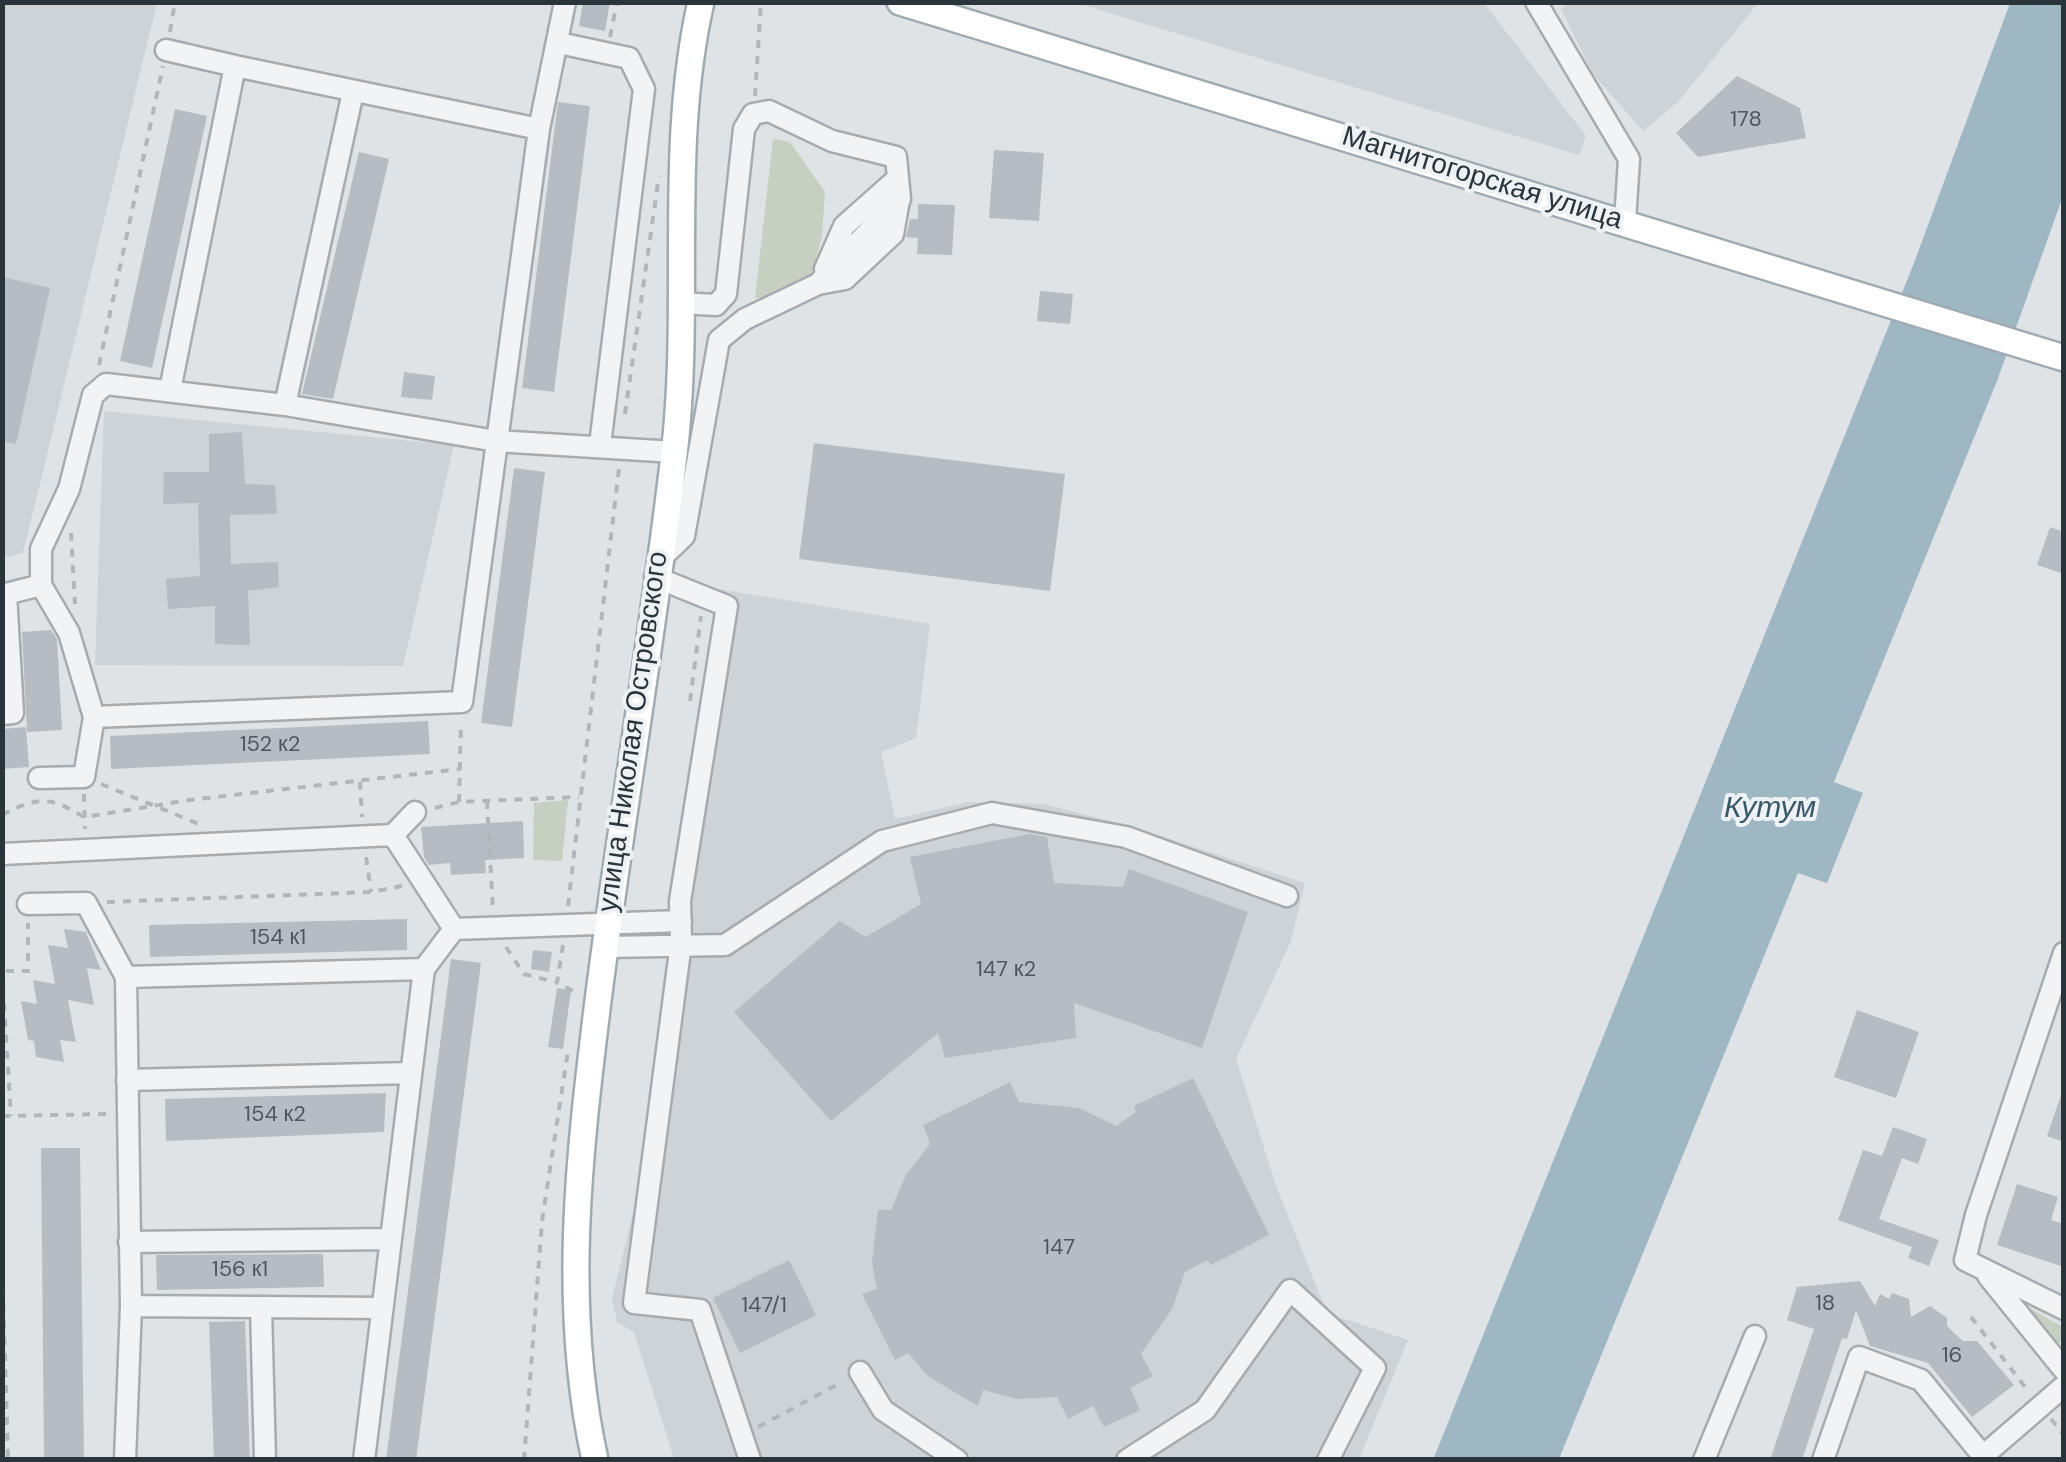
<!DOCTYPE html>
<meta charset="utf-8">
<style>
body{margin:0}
#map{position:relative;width:2066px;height:1462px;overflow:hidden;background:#dfe3e6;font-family:"DM Sans",sans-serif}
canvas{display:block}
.frame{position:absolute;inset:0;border:5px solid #29343b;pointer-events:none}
</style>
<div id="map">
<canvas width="2066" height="1462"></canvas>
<div class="frame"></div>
</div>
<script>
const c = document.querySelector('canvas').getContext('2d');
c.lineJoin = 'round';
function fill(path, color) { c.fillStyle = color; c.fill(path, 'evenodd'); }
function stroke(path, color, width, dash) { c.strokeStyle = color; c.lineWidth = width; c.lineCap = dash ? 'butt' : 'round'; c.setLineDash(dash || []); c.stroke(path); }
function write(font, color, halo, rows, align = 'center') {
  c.font = font + ' "DM Sans",sans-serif'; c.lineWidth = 8; c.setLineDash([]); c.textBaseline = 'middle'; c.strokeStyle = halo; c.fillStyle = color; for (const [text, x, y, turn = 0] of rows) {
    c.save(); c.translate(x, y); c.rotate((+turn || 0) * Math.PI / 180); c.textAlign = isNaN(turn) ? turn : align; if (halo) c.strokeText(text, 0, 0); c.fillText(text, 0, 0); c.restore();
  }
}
fill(new Path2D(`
 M2 3H157L23 553 3 558Z
 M1076 3H1484L1586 136 1579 155Z
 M1569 3V2L1758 3 1679 101 1643 131 1593 74 1561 9Z
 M104 411 454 445 403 666 95 665Z
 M718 589 930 624 916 738 881 752 895 819 968 802 1044 804 1133 827 1305 883 1291 941 1236 1059 1276 1186 1327 1313 1408 1340 1359 1459H674L634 1332 617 1322 612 1298 650 1144 683 931Z`), '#cdd3d7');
fill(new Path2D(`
 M773 139 790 142 825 192 822 236 810 280 771 299 755 298Z
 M568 800 562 861 533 860 534 803Z
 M2015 1300 2063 1327V1340L2052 1348Z`), '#c7cfc1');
fill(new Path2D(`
 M2010 3H2063V196L1997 381 1834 782 1863 793 1827 883 1798 873 1559 1459 1433 1460 1914 263Z`), '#9db7c3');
fill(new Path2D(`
 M583 2H610L605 31 579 26Z
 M1737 76 1800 108 1806 138 1698 157 1676 133Z
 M558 102 590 106 554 392 522 388Z
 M175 109 207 116 152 368 120 361Z
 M994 150 1044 153 1039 221 989 218Z
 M359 152 389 159 333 399 302 394Z
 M918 204 955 205 952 255 917 254 918 238 906 237 910 219H918Z
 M2 277 50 288 16 444 2 441Z
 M1040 291 1073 294 1070 324 1037 321Z
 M404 372 435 376 432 400 401 397Z
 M242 432 245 484 275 485 277 514 230 515 231 564 278 562 279 587 248 591 250 645 215 644V606L168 609 166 579 200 576 198 503 163 504 164 472H209V434Z
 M814 443 1065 474 1050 591 799 559Z
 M514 468 545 472 512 727 481 723Z
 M2050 527 2064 532V574L2037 565Z
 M51 630 57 639 62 730 27 732 22 632Z
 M428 721 430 754 111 769 110 736Z
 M26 727 29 767 2 769V729Z
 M523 821 524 858 485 860 486 873 451 875 450 863 429 865 424 857 421 827Z
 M1029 834 1047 837 1054 883 1123 887 1129 869 1248 912 1202 1048 1074 1003 1076 1038 945 1058 938 1033 831 1121 734 1012 840 921 866 937 921 904 910 857Z
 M407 919V950L150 957 149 925Z
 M64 929 86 932 101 970 87 968 94 1005 68 1000 76 1042 60 1040 64 1062 36 1057 34 1041 28 1040 21 1001 37 1004 33 980 55 984 48 945 68 948Z
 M533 950 552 952 549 972 531 969Z
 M451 959 481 963 416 1460H386Z
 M557 988 571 990 563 1049 548 1047Z
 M1857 1010 1919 1032 1896 1098 1834 1077Z
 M1193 1078 1269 1235 1211 1265 1207 1260 1185 1272 1172 1309 1141 1354 1153 1376 1130 1388 1140 1410 1104 1427 1093 1406 1068 1419 1057 1397 1018 1399 983 1390 978 1406 929 1377 908 1353 895 1360 862 1294 877 1289 872 1263 878 1210H891L906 1175 930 1144 923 1125 1010 1082 1019 1102 1079 1108 1116 1126 1136 1112 1134 1106Z
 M386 1093 384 1132 166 1141 165 1099Z
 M2061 1095H2064V1142L2047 1136Z
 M1893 1127 1927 1139 1918 1164 1902 1158 1879 1219 1939 1240 1929 1266 1908 1258 1912 1247 1838 1220 1863 1150 1882 1156Z
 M41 1148H80L84 1460H44Z
 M2017 1184 2058 1197 2051 1220 2064 1224V1267L1997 1245Z
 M323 1254 324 1287 157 1290 156 1255Z
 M789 1260 816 1315 740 1353 713 1298Z
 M1860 1281 1875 1306 1880 1294 1889 1299 1892 1293 1909 1299 1911 1317 1930 1306 1947 1318V1326L1963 1341H1977L2014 1385 1972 1417 1928 1363 1870 1346 1856 1310 1847 1339 1842 1338 1802 1460H1770L1814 1329 1787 1320 1797 1287Z
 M245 1321 250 1460H214L209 1322Z`), '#b6bdc2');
const minor = new Path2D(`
 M1536 2 1629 159 1625 222
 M559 43 629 58 644 89 600 445
 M166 50 235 66
 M539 129 565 2
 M825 269 844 226 898 178
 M818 284 845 279 893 234 899 200
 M285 405 353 92
 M658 561 684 536 719 340 745 319 818 284 900 199 896 157 832 141 769 111 753 114 744 129 726 294 716 305 679 303
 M655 577 727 606 680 901 681 943 634 1303 700 1310 750 1460
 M41 585 69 633 94 717 462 702 539 129 235 66 170 390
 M2 595 41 585V549L69 489 93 395 106 384 285 405 496 441 675 452
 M2 714 13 713 6 594
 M39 778 84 777 94 717
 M393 835 415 812
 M2 854 393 835 454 929
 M28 904 86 903 126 977 131 1306 125 1460
 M605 947 725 945 882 841 992 813 1126 837 1287 896
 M2064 953 1976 1215 1965 1260 2064 1309
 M126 977 424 969
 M127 1080 411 1073
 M129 1242 391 1239
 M1988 1276 2064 1370
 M131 1306 382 1308
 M261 1307 265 1460
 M860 1372 883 1410 957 1460
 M364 1460 424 969 454 929 681 921
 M1127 1460 1205 1410 1290 1290 1375 1368 1328 1460
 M1704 1460 1755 1336
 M1823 1460 1859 1357 1921 1380 1983 1456
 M1986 1460 1983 1456 2064 1386`);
const major = new Path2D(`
 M900 2 2064 358
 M595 1460C561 1306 579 1155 598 1001 621 819 653 637 674 455 692 306 667 150 701 2`);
stroke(minor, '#a5abaf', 25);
stroke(major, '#9faab1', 30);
stroke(new Path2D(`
 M170 32 175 2
 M610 37 617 2
 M755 96 761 2
 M99 365 163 66
 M625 414 659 176
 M71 533 75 604
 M690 701 701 616
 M360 782 362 817
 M101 784 199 824
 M84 794 85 829
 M487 801 493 911
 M459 802 461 722
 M435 808 459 802 579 797
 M2 815C39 796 49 796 84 817L190 800 460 769
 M366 857 371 892
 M107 902 371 892 402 886
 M568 906 619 468
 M563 945 557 983 577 993
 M506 947 524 974 555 982
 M2 971 11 1116
 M6 971H28V923
 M2 1116 108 1114
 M2 1257 8 1460
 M1971 1317 2029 1392
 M2051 1419 2064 1435
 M758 1427 842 1382
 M524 1460 542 1221 568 1051`), '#b1b6b9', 4, [8, 8]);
stroke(minor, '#f1f3f5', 20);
stroke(major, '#fff', 25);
write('22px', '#4c565d', null, [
 ["178",1746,120],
 ["152 к2",270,745],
 ["154 к1",278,938],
 ["147 к2",1006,970],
 ["154 к2",275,1115],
 ["147",1059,1248],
 ["156 к1",240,1270],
 ["18",1825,1304],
 ["147/1",764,1306],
 ["16",1952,1356]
]);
write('28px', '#29343b', '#eef2f4', [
 ["Магнитогорская улица",1482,179,17],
 ["улица Николая Островского",634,732,-82]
]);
write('italic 30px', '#38596b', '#eef2f4', [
 ["Кутум",1770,809]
]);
</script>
